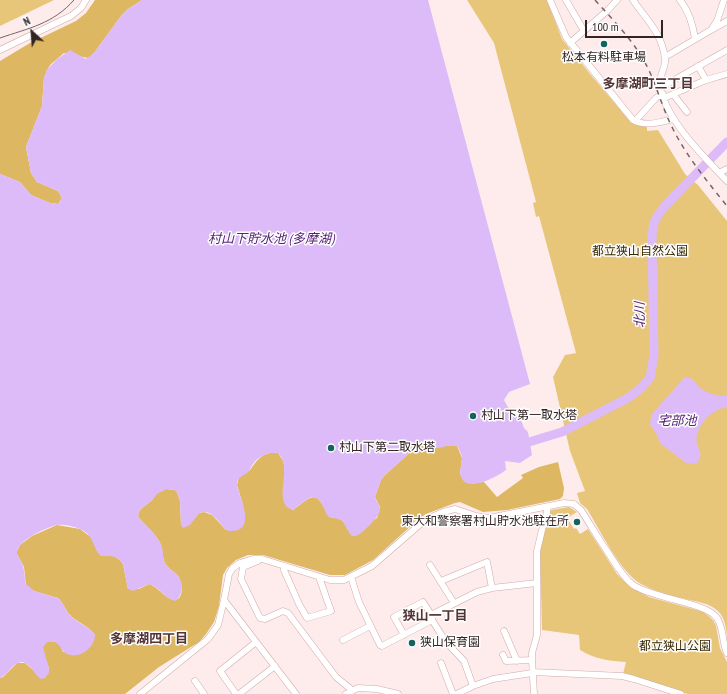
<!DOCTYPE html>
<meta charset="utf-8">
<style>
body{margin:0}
#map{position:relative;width:727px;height:694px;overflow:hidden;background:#feecec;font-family:"PT Sans Narrow",sans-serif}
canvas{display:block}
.north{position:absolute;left:12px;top:12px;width:40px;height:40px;-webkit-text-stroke:3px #fefefe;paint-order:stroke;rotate:334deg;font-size:11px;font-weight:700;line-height:16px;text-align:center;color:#332424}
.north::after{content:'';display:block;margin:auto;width:14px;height:18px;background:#332424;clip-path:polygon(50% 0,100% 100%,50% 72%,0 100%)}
.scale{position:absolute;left:585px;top:20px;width:78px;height:18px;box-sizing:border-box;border:2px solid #332424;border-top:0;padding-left:5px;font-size:12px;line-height:14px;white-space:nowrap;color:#332424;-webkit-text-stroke:3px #fefefe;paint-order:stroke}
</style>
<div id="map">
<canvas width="727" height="694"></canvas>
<div class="north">N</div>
<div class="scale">100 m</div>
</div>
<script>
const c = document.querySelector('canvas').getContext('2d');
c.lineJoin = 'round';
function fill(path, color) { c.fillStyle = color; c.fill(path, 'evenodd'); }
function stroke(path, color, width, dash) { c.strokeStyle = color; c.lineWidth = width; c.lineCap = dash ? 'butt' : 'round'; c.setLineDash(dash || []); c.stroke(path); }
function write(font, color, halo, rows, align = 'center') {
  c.font = font + ' "PT Sans Narrow","Noto Sans JP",sans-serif'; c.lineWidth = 3; c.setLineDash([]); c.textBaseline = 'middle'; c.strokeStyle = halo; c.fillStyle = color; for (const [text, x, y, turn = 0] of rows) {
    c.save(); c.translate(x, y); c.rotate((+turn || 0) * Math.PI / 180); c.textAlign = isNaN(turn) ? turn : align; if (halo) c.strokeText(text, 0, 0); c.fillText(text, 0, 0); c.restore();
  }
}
fill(new Path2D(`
 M0 0H54L0 26Z
 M467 0H547L562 39 591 75 628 119 632 123 647 126V131L658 130 685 174 698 185 727 221V635C725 619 722 610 706 604 685 598 661 595 641 584 620 572 600 530 587 509L580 503 577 493 585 491 570 451 553 377 565 355 576 353 539 216 536 217 533 203 536 202 494 43Z
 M569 507 577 512 567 518 574 529 576 528 580 534 588 529 617 574 630 587 649 597 704 612 713 620 716 626 720 648 727 662V694H688L623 674 626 662C610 661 594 659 580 650L579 635 542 630 540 552 545 526 551 510Z`), '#e8c679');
fill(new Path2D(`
 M95 0H142L128 9 121 16 94 53 88 58 64 53 51 64 47 70 44 78 42 106 26 147 31 173 37 182 58 191 62 198 58 204 50 203 31 195 20 182 0 174V61L30 43 76 21 86 13Z
 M422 444C427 444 431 447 436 447 443 447 450 444 457 446L462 458 460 474 467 483 484 482 497 497 523 478 521 475 539 467 558 462 564 488 563 496 560 499 507 510 483 512 460 502 455 503 426 514 411 524 412 525 373 560 345 575H330L263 555H248L236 560 227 568 223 575 219 606 214 622 206 634 199 642 159 667 125 694H0V678L3 677 17 663H25L34 671 49 669C48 662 42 655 43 648 43 640 53 640 58 643 60 645 62 649 63 652L95 635C87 624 77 623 69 614 65 609 63 602 58 598L34 591 26 585 24 567 17 554V551L20 545 32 536 57 525 80 529 92 538 97 551C106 554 118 555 123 564L128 589H139L149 584C157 586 168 601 175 600 185 599 182 581 178 576 174 571 168 569 165 563 162 557 163 551 161 545 157 535 146 526 139 518L138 515 140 510 152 500 156 494 166 489 175 490 177 492 180 501 181 525 195 518 199 513 204 512 212 515 226 530 245 518 243 505 237 485 239 477C242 475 247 473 250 470 257 460 263 451 278 453L282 459 284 464 286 506 293 510C314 494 316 490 329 517 341 518 343 519 348 530L359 534 372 521 377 518 380 507 375 497 381 480 384 476 416 447Z`), '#ddb762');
fill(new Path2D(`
 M142 0H428L530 384 509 392 504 400 509 409 521 420 524 428 528 432 532 455 520 463 505 461 506 470C498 476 470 492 462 479 458 472 462 464 462 457 461 453 459 449 457 446L451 445 439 448 422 444 416 447 384 476 381 480 375 497C376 501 380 505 380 509 381 515 364 532 358 535 356 536 355 536 352 536L350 534 342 520 329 517 327 515C316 488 311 496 293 510 271 504 294 467 278 453 268 452 259 456 253 464 251 466 250 470 248 472 244 476 236 477 237 485 238 494 253 522 240 529 237 531 232 531 228 531 218 524 213 508 199 513L190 525 183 528 181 525 180 501 177 492 174 490 166 489 157 494 152 500 140 510 138 515 139 518C146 526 157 535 161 545 164 551 162 557 165 563 168 569 174 571 178 576 184 583 183 596 175 601 164 598 160 587 149 584L133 591 128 589 123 564C118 555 110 556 101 556 93 549 94 537 84 531 77 527 65 524 57 525 47 527 18 540 17 552 17 557 22 561 23 566 25 572 24 578 26 584L34 591 58 598C63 602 65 609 69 614 77 624 87 624 95 635 95 648 78 661 65 653 60 647 58 640 48 641L43 647 49 669V673L45 678 41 679C34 674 31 665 23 662 11 663 9 674 0 678V174L20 182 31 195 50 203 58 204 62 198 58 191 37 182 31 173 26 147 42 106 44 78 47 70 56 60 70 50 86 59 94 53 121 16 128 9Z
 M685 377 693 379C698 390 715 398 727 395V407C724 408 721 408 718 410 707 414 694 431 697 443 699 451 704 456 696 464L686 463 660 443C657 436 657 432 651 427L650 422 652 414Z`), '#dcbbf8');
stroke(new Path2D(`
 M529 442 562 432 628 398 640 389 650 378 654 355 652 238C653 223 654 220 664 207L727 142`), '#dcbbf8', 9);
const minor = new Path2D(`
 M550 0 566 37 633 120C645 127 661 122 673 119
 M566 0 584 31
 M633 0C647 21 661 31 665 58 667 66 658 76 660 88 668 122 703 156 727 181
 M680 0C689 11 693 25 695 39
 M713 29 727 21
 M570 43 608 10 617 0
 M0 50 71 16 81 8 86 0
 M665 57 711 30 717 21 724 0
 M698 66 706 80
 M660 88 727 50
 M673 94 687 112
 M664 98 706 80 727 74
 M635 121 656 98 663 94
 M719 173 727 169
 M258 561 243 567 241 579 260 618 265 619 283 611 288 613 336 677 352 690
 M430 565 454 603
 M284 566V570L299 604 307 618 331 611 319 577
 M351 577 359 602 380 645 382 646 432 620
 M441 581 487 562 492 588
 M224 600 296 694
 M504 631 517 661
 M404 635 394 617 423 602 432 616
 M343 640 370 626
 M503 655 506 661 532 660
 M441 663 453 694
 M532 672 622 676 634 679 681 694
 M195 681 204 694
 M473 686 464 661 446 642 432 620 433 614 477 592 492 588 537 583
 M140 694 208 639 218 625 224 600 229 574 233 568 240 563 253 559H262L330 580H344L372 566 425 520 443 512 455 509 476 516 489 518 564 503 574 504 581 510C590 524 598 538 607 551 615 563 622 576 633 585 654 599 706 602 717 618 724 629 722 642 727 653
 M236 694 220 671 256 642
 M239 694 275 666
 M346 694 358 688 377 689 398 694
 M457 694 473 686 493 679 532 673
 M534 694 532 660V653L537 635V551L542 530 547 512 548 507`);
stroke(minor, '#d2a9a9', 7);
stroke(minor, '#fff', 6);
stroke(new Path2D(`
 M0 38C29 28 53 24 74 0`), '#756565', 1);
stroke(new Path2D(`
 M595 0C612 19 630 37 643 59 656 81 661 106 673 129 687 157 707 181 727 206`), '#756565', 1.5, [5, 5]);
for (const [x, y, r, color] of [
 [604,44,4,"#15635e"],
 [473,416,4,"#15635e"],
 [331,448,4,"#15635e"],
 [577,522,4,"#15635e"],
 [412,643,4,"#15635e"]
]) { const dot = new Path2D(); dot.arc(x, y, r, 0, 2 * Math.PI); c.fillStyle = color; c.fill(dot); stroke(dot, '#fefefe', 1.5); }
write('12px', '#332424', '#fefefe', [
 ["松本有料駐車場",604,58,"center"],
 ["村山下第一取水塔",481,416],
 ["村山下第二取水塔",339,448],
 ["東大和警察署村山貯水池駐在所",569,522,"right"],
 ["狭山保育園",420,643]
], 'left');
write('12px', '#382902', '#fefefe', [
 ["都立狭山自然公園",640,252],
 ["都立狭山公園",675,647]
]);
write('bold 13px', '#543334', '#fefefe', [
 ["多摩湖町三丁目",648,84],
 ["狭山一丁目",435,616],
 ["多摩湖四丁目",149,639]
]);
write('italic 13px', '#562177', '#fefefe', [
 ["村山下貯水池 (多摩湖)",271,239],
 ["北川",640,315,-90],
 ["宅部池",677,421]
]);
</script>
